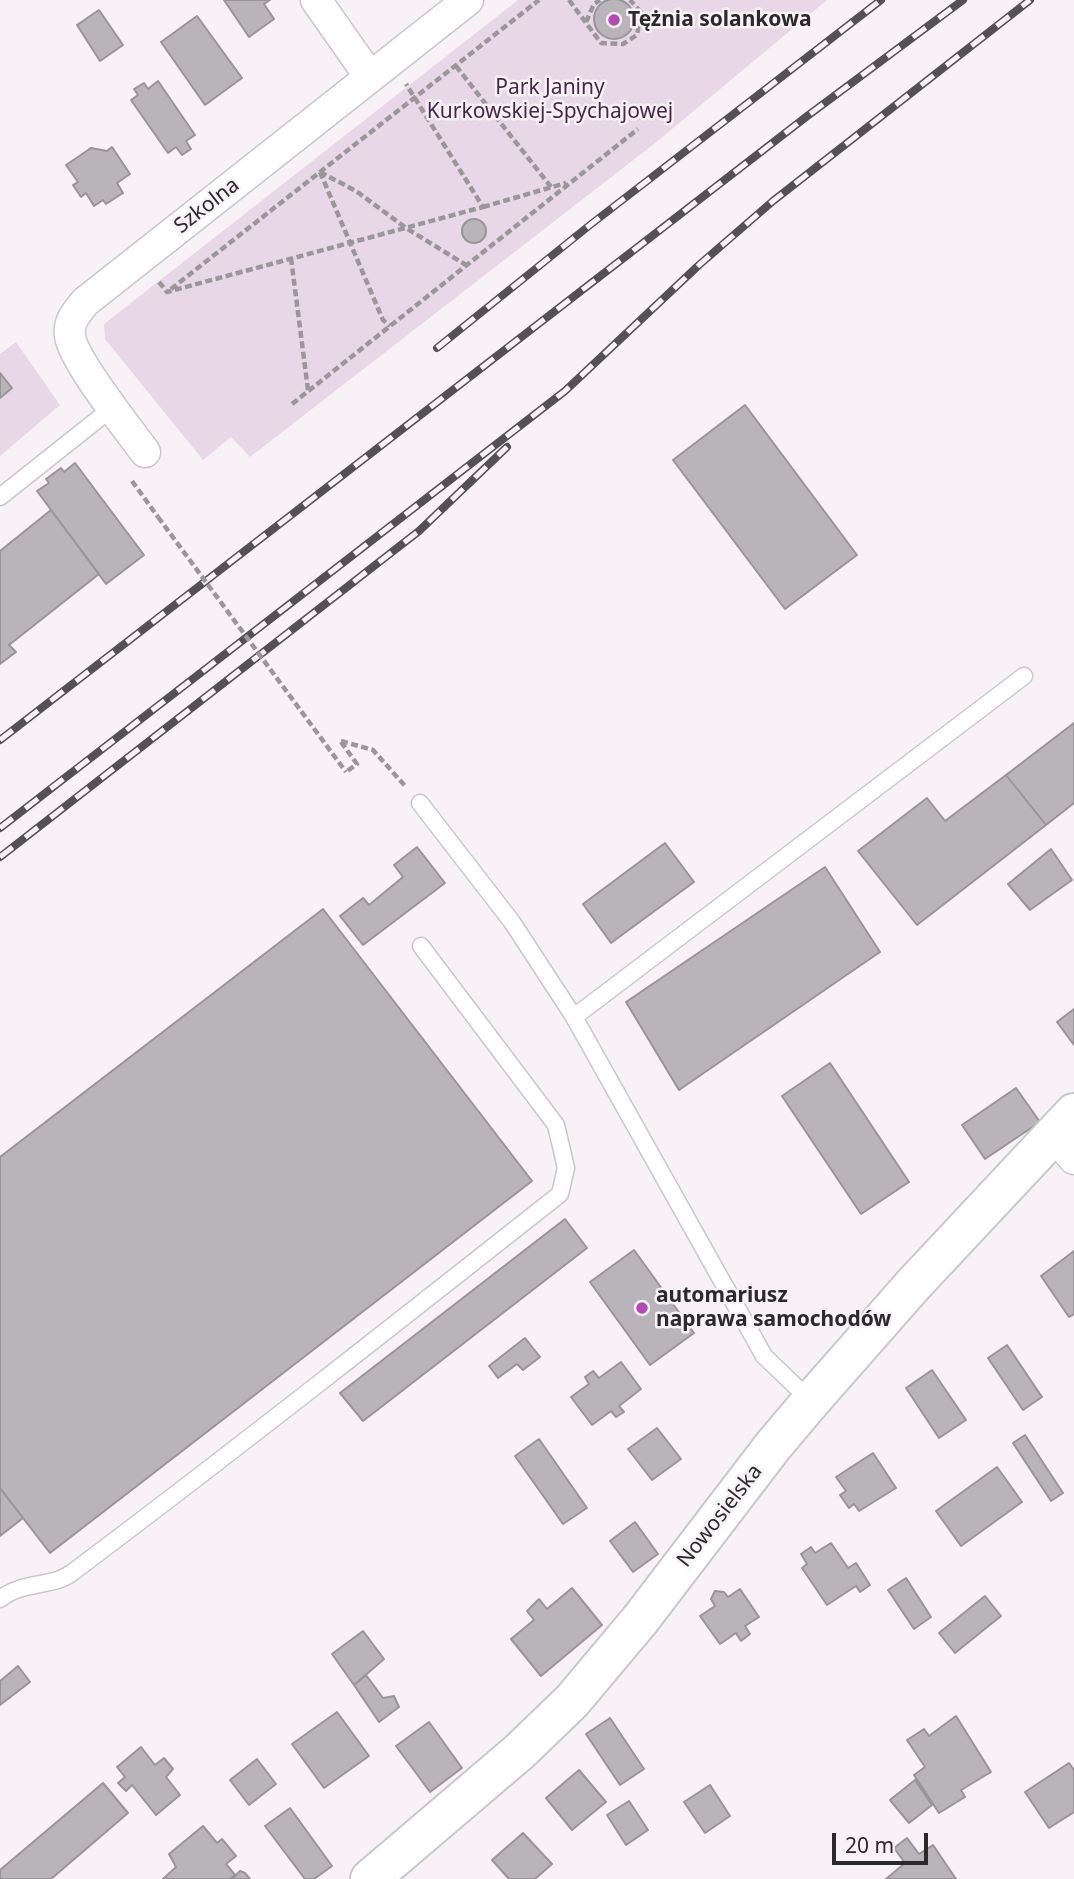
<!DOCTYPE html>
<meta charset="utf-8">
<style>
body{margin:0}
#map{position:relative;width:1074px;height:1879px;overflow:hidden;background:#f8f2f7;font-family:"Noto Sans",sans-serif}
canvas{display:block}
.scale{position:absolute;left:832px;top:1833px;width:96px;height:32px;box-sizing:border-box;border:4px solid #2b2a2b;border-top:0;padding-left:9px;font-size:21px;line-height:24px;white-space:nowrap;color:#2b2a2b;-webkit-text-stroke:5px #f8f2f7;paint-order:stroke}
</style>
<div id="map">
<canvas width="1074" height="1879"></canvas>
<div class="scale">20 m</div>
</div>
<script>
const c = document.querySelector('canvas').getContext('2d');
c.lineJoin = 'round';
function fill(path, color) { c.fillStyle = color; c.fill(path, 'evenodd'); }
function stroke(path, color, width, dash) { c.strokeStyle = color; c.lineWidth = width; c.lineCap = dash ? 'butt' : 'round'; c.setLineDash(dash || []); c.stroke(path); }
function write(font, color, halo, rows, align = 'center') {
  c.font = font + ' "Noto Sans",sans-serif'; c.lineWidth = 5; c.setLineDash([]); c.textBaseline = 'middle'; c.strokeStyle = halo; c.fillStyle = color; for (const [text, x, y, turn = 0] of rows) {
    c.save(); c.translate(x, y); c.rotate((+turn || 0) * Math.PI / 180); c.textAlign = isNaN(turn) ? turn : align; if (halo) c.strokeText(text, 0, 0); c.fillText(text, 0, 0); c.restore();
  }
}
fill(new Path2D(`
 M518 0H827L654 144 250 457 231 437 203 460 105 339 104 324Z
 M16 342 60 405 0 456V398L12 388 0 373V354Z`), '#e8d7e7');
const building = new Path2D(`
 M594 19a20 20 0 1 1 40 0a20 20 0 1 1-40 0Z
 M224 0H270L264 4 274 19 249 37Z
 M99 10 123 45 100 61 77 25Z
 M197 16 242 78 205 105 161 42Z
 M158 81 195 135 186 141 191 149 182 155 176 147 168 153 131 100 138 95 134 89 144 83 148 89Z
 M112 147 130 174 117 183 123 193 106 204 103 200 94 206 86 193 81 197 73 185 78 182 66 165 91 148 107 151Z
 M462 231a12 12 0 1 1 24 0a12 12 0 1 1-24 0Z
 M0 373 12 388 0 398Z
 M745 405 857 555 785 609 673 460Z
 M75 463 144 555 106 584 37 491 49 483 46 479 61 468 64 472Z
 M51 510 99 574 9 645 16 652 0 664V551Z
 M1074 723V803L1046 825 1006 775Z
 M1006 775 1046 825 917 925 858 851 927 798 945 821Z
 M665 843 694 882 611 943 583 904Z
 M417 847 445 883 363 945 340 916 363 898 369 905 403 877 394 865Z
 M1051 849 1072 880 1030 910 1008 884Z
 M825 867 880 952 679 1090 626 1002Z
 M323 909 532 1181 50 1553 0 1488V1157Z
 M1074 1009V1045L1057 1022Z
 M830 1063 909 1182 861 1214 782 1096Z
 M1016 1088 1040 1122 985 1159 962 1125Z
 M565 1219 587 1248 363 1421 340 1393Z
 M634 1250 694 1333 650 1365 590 1282Z
 M1074 1251V1314L1069 1317 1041 1276Z
 M525 1338 540 1357 523 1370 517 1364 498 1378 489 1366Z
 M1007 1345 1042 1397 1023 1410 988 1358Z
 M621 1362 641 1389 619 1406 624 1412 616 1417 611 1411 592 1425 571 1397 589 1384 585 1377 593 1371 599 1378Z
 M932 1370 966 1420 939 1438 906 1388Z
 M657 1428 681 1459 652 1480 628 1449Z
 M1025 1435 1063 1493 1051 1501 1013 1443Z
 M539 1439 587 1508 563 1524 515 1456Z
 M873 1453 896 1488 859 1511 854 1504 849 1508 840 1495 846 1491 836 1477Z
 M997 1467 1022 1502 961 1546 936 1511Z
 M0 1488 23 1518 0 1536Z
 M635 1522 658 1554 633 1572 610 1541Z
 M831 1543 848 1568 856 1563 870 1585 860 1592 856 1586 827 1605 802 1568 807 1564 801 1554 811 1547 815 1553Z
 M906 1578 931 1617 914 1629 888 1590Z
 M572 1588 602 1625 541 1676 511 1639 534 1620 527 1611 539 1599 547 1609Z
 M740 1589 759 1617 745 1626 750 1634 741 1641 736 1633 720 1644 700 1616 715 1606 711 1599 715 1591 724 1592 728 1597Z
 M985 1596 1001 1616 955 1653 939 1633Z
 M363 1631 384 1659 354 1685 332 1654Z
 M18 1666 30 1682 0 1705V1681Z
 M366 1675 383 1698 394 1696 399 1707 379 1722 354 1685Z
 M337 1712 369 1756 324 1788 292 1744Z
 M956 1716 991 1772 961 1790 965 1797 939 1813 914 1775 925 1767 907 1740 924 1729 929 1736Z
 M610 1718 644 1769 620 1785 586 1734Z
 M429 1722 462 1768 430 1792 396 1746Z
 M141 1747 155 1765 164 1758 173 1769 166 1777 180 1795 156 1815 132 1785 126 1791 118 1783 125 1777 117 1767Z
 M257 1759 276 1784 249 1805 230 1780Z
 M1069 1763 1074 1770V1812L1049 1828 1025 1792Z
 M579 1770 606 1802 572 1830 546 1798Z
 M915 1780 932 1805 909 1823 890 1800Z
 M103 1783 128 1813 51 1879H0V1870Z
 M710 1785 730 1816 705 1833 684 1802Z
 M629 1801 648 1830 626 1845 607 1815Z
 M290 1808 332 1866 314 1879H305L265 1826Z
 M203 1826 217 1843 222 1839 236 1856 226 1864 235 1875 230 1879H163L176 1867 169 1854Z
 M523 1833 552 1864 535 1879H509L492 1860Z
 M907 1838 919 1854 933 1845 956 1879H886L905 1863 894 1848Z
 M240 1871 245 1873 250 1879H232Z`);
fill(building, '#b9b4b9');
stroke(building, '#999499', 2);
const lane = new Path2D(`
 M0 497 112 408
 M420 803 512 922 574 1017 764 1356 811 1401
 M574 1017 1024 676
 M0 1599C24 1580 53 1588 73 1572 238 1448 399 1321 560 1194L566 1168 556 1125 421 946`);
const street = new Path2D(`
 M316 0 370 77
 M145 452C129 430 73 360 70 336 68 322 76 313 85 302L468 0
 M1053 1135 1074 1159`);
const secondary = new Path2D(`
 M370 1879 519 1752 572 1701 640 1620 773 1446 811 1401 913 1285 1074 1113`);
stroke(lane, '#cbc6cb', 19);
stroke(street, '#cbc6cb', 33);
stroke(secondary, '#cbc6cb', 42);
stroke(new Path2D(`
 M569 0 601 43 623 44 637 35 641 12 630 0
 M586 22 594 4 600 0
 M456 66 551 187
 M320 172 356 191 406 228 466 265
 M320 172 377 306 383 320 390 326
 M483 207 566 183
 M291 258 308 390
 M159 282 167 292 483 207 406 84
 M171 289 539 0
 M292 404 638 129
 M132 481 158 517
 M341 741 373 750 406 787
 M341 742 357 764 346 772`), '#9a9699', 4.5, [7, 3.5]);
stroke(lane, '#fff', 16);
stroke(street, '#fff', 30);
stroke(secondary, '#fff', 38);
const rail = new Path2D(`
 M437 348 590 225 881 0
 M0 740 806 117 963 0
 M0 828 565 391 699 265 773 201 1030 0
 M0 857 419 531 507 447`);
stroke(rail, '#535152', 8);
stroke(rail, '#f8f2f7', 5, [16]);
stroke(new Path2D(`
 M158 517 346 772`), '#9a9699', 4.5, [7, 3.5]);
for (const [x, y, r, color] of [
 [614,20,7,"#b04bb0"],
 [642,1308,7,"#b04bb0"]
]) { const dot = new Path2D(); dot.arc(x, y, r, 0, 2 * Math.PI); c.fillStyle = color; c.fill(dot); stroke(dot, '#f8f2f7', 2.5); }
write('bold 21px', '#2b2a2b', '#f8f2f7', [
 ["Tężnia solankowa",628,20],
 ["automariusz",656,1296],
 ["naprawa samochodów",656,1320]
], 'left');
write('21px', '#4a2649', '#f8f2f7', [
 ["Park Janiny",550,88],
 ["Kurkowskiej-Spychajowej",550,112]
]);
write('21px', '#2b2a2b', '#f8f2f7', [
 ["Szkolna",207,206,-38],
 ["Nowosielska",720,1516,-52]
]);
</script>
